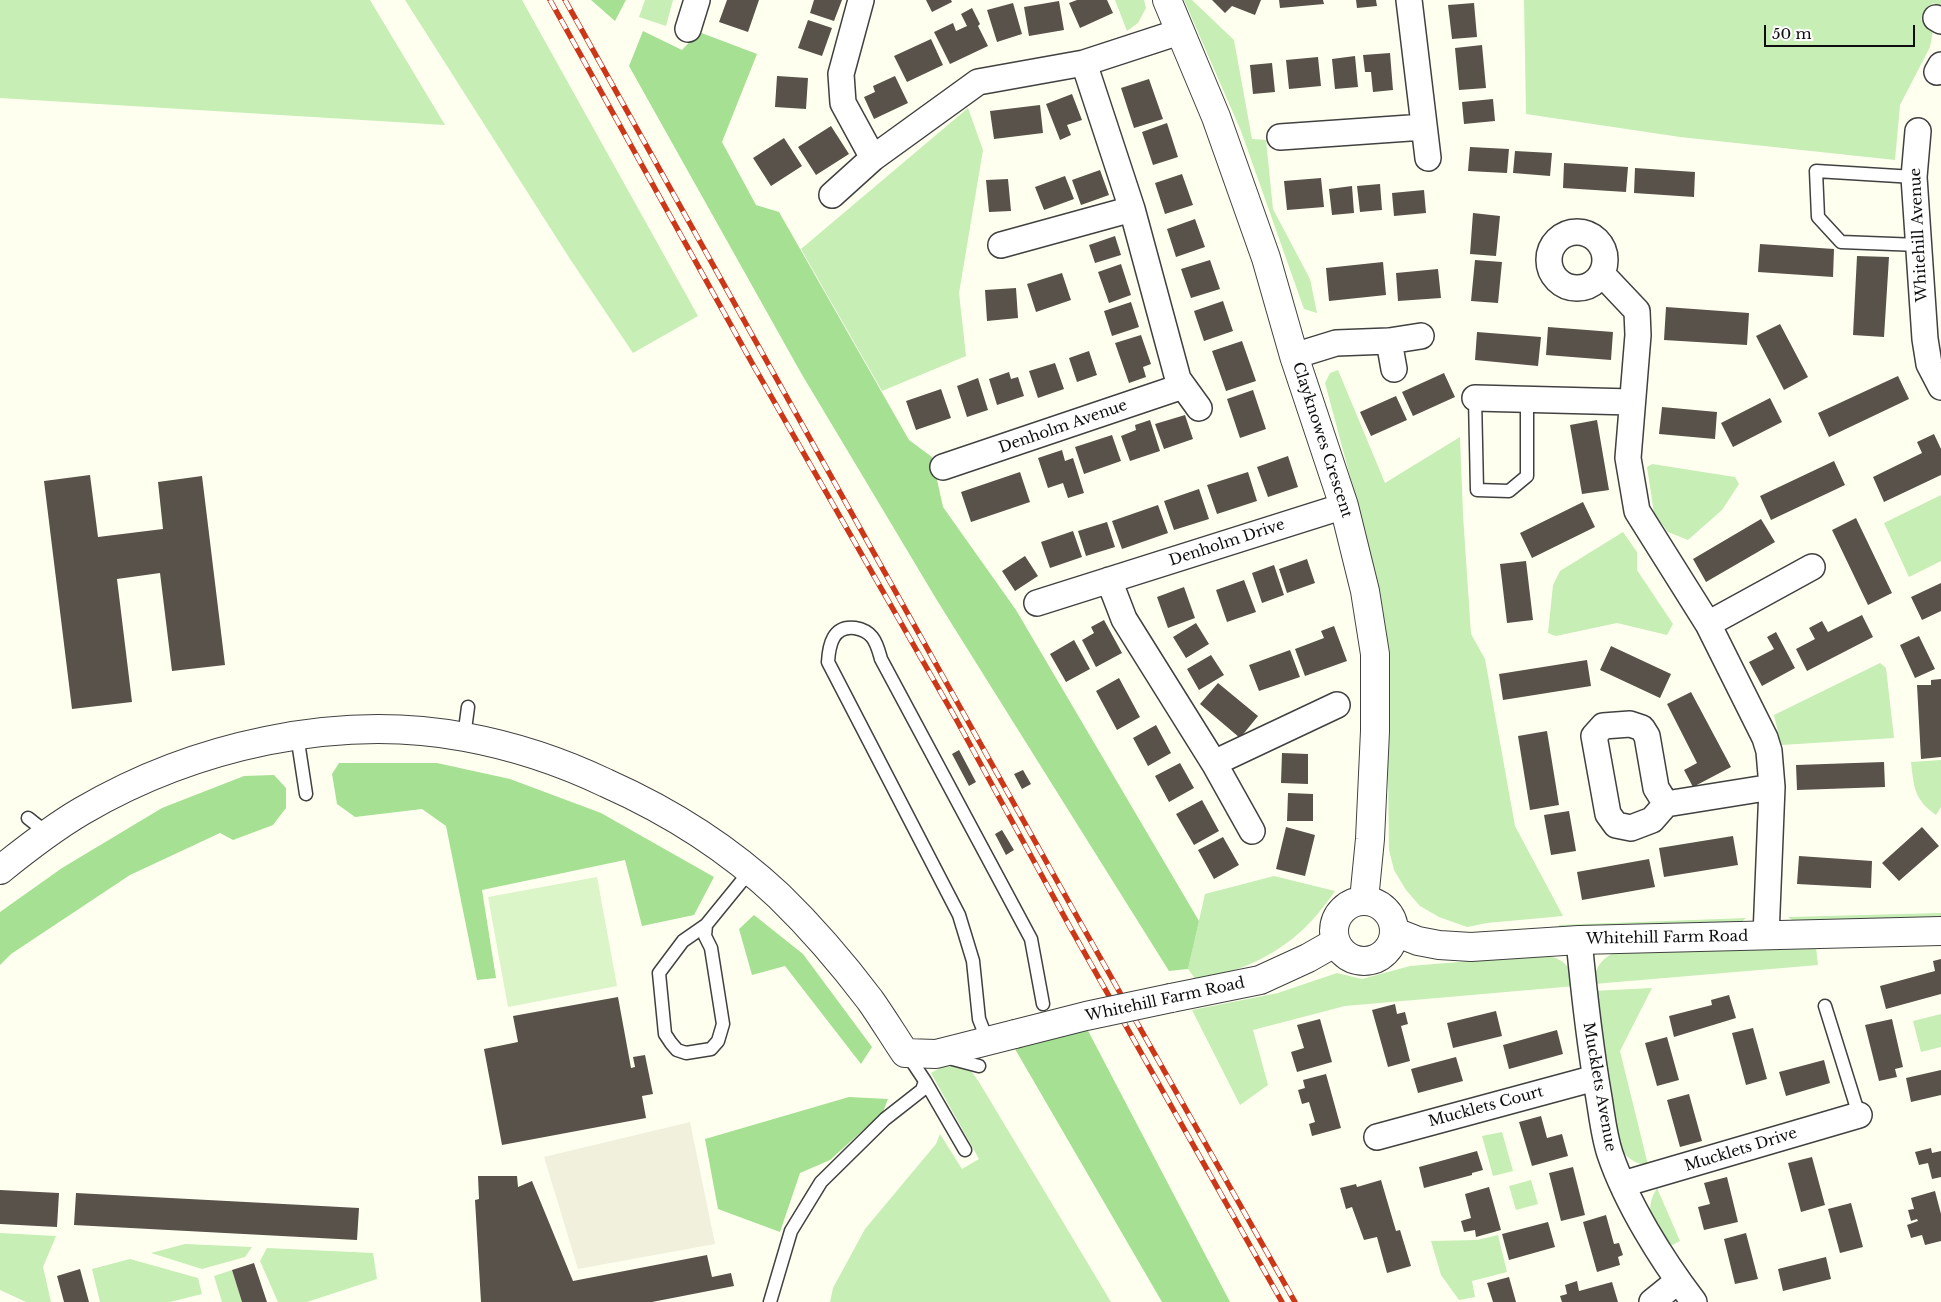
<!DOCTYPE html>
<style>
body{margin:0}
#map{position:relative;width:1941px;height:1302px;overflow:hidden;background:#fffff0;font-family:"Libre Baskerville",serif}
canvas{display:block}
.scale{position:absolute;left:1764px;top:25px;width:151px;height:22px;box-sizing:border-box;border:2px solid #0e0e0e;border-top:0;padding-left:6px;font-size:15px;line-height:18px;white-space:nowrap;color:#0e0e0e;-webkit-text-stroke:4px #fff;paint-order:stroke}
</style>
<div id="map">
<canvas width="1941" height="1302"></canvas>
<div class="scale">50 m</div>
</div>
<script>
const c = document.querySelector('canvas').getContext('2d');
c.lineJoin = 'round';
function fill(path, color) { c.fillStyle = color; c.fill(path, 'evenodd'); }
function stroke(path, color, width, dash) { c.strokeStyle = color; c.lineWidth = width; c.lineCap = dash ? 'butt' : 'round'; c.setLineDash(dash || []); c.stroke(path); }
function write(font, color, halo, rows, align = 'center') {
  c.font = font + ' "Libre Baskerville",serif'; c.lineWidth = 5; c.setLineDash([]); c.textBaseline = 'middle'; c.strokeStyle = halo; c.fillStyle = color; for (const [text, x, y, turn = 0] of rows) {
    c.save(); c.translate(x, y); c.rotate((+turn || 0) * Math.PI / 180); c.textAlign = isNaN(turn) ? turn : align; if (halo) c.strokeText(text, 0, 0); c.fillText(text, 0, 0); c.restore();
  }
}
fill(new Path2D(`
 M0 0H370L445 125 0 98Z
 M405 0H522L698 316 633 353 570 259Z
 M645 0H673L666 26 639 17Z
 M1115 0H1144L1146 8 1138 23 1127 31Z
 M1184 0H1192L1234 40 1252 139 1266 140 1273 209 1310 279 1317 313 1304 309 1241 131Z
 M1524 0H1941V7L1933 3 1921 19 1933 30 1930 47 1900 105 1895 160 1680 137 1526 114Z
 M968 108 983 150 959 293 966 356 882 391 801 249Z
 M1338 370 1385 483 1460 437 1463 515 1471 634 1485 659 1515 826 1563 916 1487 923 1467 927 1439 917 1420 906 1406 890 1394 870 1389 850 1386 638 1357 502 1325 383 1330 373Z
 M1652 464 1735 477 1739 484 1722 510 1688 540 1668 532 1654 513 1647 467Z
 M1941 495V561L1909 577 1884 523Z
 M1623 532 1637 552V570L1673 624 1667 635 1617 623 1556 636 1548 633 1553 585 1560 571Z
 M1880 663 1886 668 1894 738 1781 745 1774 715Z
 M1941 760V807L1936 815C1914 799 1914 788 1911 762Z
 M1274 876 1335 891C1311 926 1287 948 1248 965 1232 972 1213 975 1196 980L1188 969 1205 894Z
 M1941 913V920L1795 922 1788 917Z
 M1746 918 1740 923 1559 931V925Z
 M1816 947 1818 965 1594 984C1595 966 1602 958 1618 951Z
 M1545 955C1565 959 1571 967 1575 986L1345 1006 1253 1030 1268 1085 1240 1105 1192 1010 1278 993 1337 973 1362 979 1410 966Z
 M1652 988 1620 1051 1648 1165C1626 1163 1620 1149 1614 1130L1593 991Z
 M1941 1014V1047L1921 1052 1913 1021Z
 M951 1065 972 1072 979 1082 1111 1302H830L833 1288 865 1229 936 1144 940 1134 962 1169 979 1159 931 1073 940 1068Z
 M1502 1132 1513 1171 1493 1176 1482 1136Z
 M1531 1180 1538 1204 1516 1210 1509 1186Z
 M1657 1188 1680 1241 1668 1247C1655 1226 1642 1212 1657 1188Z
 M0 1233 56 1236 43 1267 51 1302H26L0 1290Z
 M1498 1235 1507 1272 1472 1281 1475 1297 1459 1300 1441 1275 1431 1241 1477 1240Z
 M185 1244 252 1247 245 1257 202 1269 151 1253Z
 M267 1248 373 1253 377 1279 307 1302H278L260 1261Z
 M130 1259 198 1278 202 1294 170 1302H100L92 1269Z
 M232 1270 242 1302H222L214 1276Z`), '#c6eeb5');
fill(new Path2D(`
 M591 0H626L615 21Z
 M643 31 682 50 699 32 757 54 722 142 756 205 779 212 909 440 932 457 943 507 1016 610 1199 921 1188 969 1169 971 938 602 801 373 629 66Z
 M339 763H437L510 779 601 813 714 877 694 915 642 926 625 860 482 890 496 978 477 980 446 826 422 809 355 817 337 804 332 774Z
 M274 775 286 788V808L273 825 233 840 220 833 130 875 11 954 0 965V912L62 868 162 808 244 776Z
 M754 915 803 954 872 1047 861 1064 785 966 752 975 739 929Z
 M1085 1025 1230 1302H1162L1015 1049Z
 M849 1097 888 1099 883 1112 830 1160 800 1173 780 1232 718 1209 705 1139Z`), '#a5e093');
fill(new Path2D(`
 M597 877 617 986 508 1007 488 897Z`), '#dbf4c8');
fill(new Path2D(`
 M690 1122 715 1244 578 1269 544 1157Z`), '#f1f0dd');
fill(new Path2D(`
 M727 0H759L748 32 719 22Z
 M814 0H842L834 21 810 13Z
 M926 0H951L952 2 932 12Z
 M1077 0H1107L1113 13 1080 28 1069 3Z
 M1212 0H1261L1255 15 1232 6 1225 13Z
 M1279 0H1323L1324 4 1280 8Z
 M1356 0H1376L1377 6 1357 8Z
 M1059 1 1064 30 1029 36 1024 7Z
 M1013 3 1022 34 997 42 987 10Z
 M1474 3 1477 37 1452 39 1448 5Z
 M972 8 980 24 978 26 988 46 950 64 934 32 953 23 956 31 967 26 961 14Z
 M808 20 832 28 822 56 798 48Z
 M931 39 943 65 907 82 894 56Z
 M1482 45 1486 88 1459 90 1455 48Z
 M1390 53 1393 90 1373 92 1371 72H1365L1363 55Z
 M1355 56 1358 87 1335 89 1332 59Z
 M1318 57 1321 86 1289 89 1286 60Z
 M1272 63 1275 92 1253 94 1250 65Z
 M777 76 808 78 806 109 775 107Z
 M895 76 908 103 874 119 864 97 875 92 873 86Z
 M1149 79 1163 119 1134 128 1121 88Z
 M1072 94 1082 120 1067 125 1071 135 1060 140 1046 104Z
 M1493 99 1495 121 1464 124 1462 102Z
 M1040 105 1043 133 994 139 990 111Z
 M1167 123 1178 157 1153 165 1142 132Z
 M831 126 849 154 816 175 798 147Z
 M784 138 802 166 771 186 753 158Z
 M1470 147 1509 149 1507 173 1468 171Z
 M1515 151 1552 153 1550 176 1513 173Z
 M1564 163 1628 167 1626 192 1563 188Z
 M1635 168 1695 172 1694 197 1634 193Z
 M1100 170 1109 195 1081 205 1072 180Z
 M1182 174 1193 205 1165 214 1155 183Z
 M1065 176 1074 199 1044 210 1035 187Z
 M1321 178 1324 207 1287 210 1284 181Z
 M1008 179 1011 211 989 212 986 180Z
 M1380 184 1382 210 1360 212 1357 186Z
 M1352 186 1354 213 1332 215 1329 189Z
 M1424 190 1426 213 1394 216 1392 193Z
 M1473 213 1500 216 1496 256 1470 254Z
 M1195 219 1205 247 1176 257 1167 229Z
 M1115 236 1121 255 1095 263 1089 245Z
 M1760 244 1834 249 1833 277 1758 272Z
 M1857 256 1889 257 1884 337 1853 335Z
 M1210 260 1220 289 1191 298 1181 269Z
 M1475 260 1502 262 1498 303 1471 301Z
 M1383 262 1386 295 1329 301 1326 268Z
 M1121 264 1131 295 1109 303 1098 272Z
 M1438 269 1441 298 1398 301 1396 273Z
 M1062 273 1071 300 1036 312 1027 284Z
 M1016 288 1018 318 987 321 985 290Z
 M1223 301 1233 331 1204 341 1194 311Z
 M1131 302 1139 327 1112 336 1104 311Z
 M1666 307 1749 313 1747 345 1664 340Z
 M1780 324 1808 377 1784 390 1756 336Z
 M1548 327 1613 332 1611 360 1546 355Z
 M1477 332 1541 337 1538 366 1475 360Z
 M1141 335 1151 364 1143 367 1146 377 1129 383 1115 343Z
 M1242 341 1256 381 1226 391 1212 351Z
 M1089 351 1097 375 1077 382 1069 358Z
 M1055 363 1064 389 1038 398 1029 371Z
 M1009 372 1011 379 1018 377 1024 396 997 405 989 379Z
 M1444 373 1455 397 1413 416 1402 392Z
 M1898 376 1909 399 1829 437 1818 413Z
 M978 378 988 410 967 417 957 386Z
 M941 389 951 418 916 430 906 401Z
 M1253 390 1266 429 1240 438 1227 399Z
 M1396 396 1407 420 1371 436 1360 412Z
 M1770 398 1782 422 1733 447 1721 423Z
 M1662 407 1717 412 1715 439 1659 434Z
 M1185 415 1193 439 1164 449 1155 424Z
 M1150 420 1160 451 1130 461 1121 436 1136 430 1135 425Z
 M1597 420 1609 490 1582 494 1570 425Z
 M1934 434 1941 449V475L1884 502 1873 477 1922 453 1917 442Z
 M1112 435 1121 461 1084 474 1075 447Z
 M1062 450 1065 461 1073 458 1084 493 1068 498 1063 483 1048 488 1038 458Z
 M1288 456 1298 487 1268 497 1257 467Z
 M1834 461 1845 485 1771 520 1760 496Z
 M1020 472 1030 502 971 522 961 492Z
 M1248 472 1257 501 1217 514 1207 485Z
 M90 475 98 537 163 529 158 482 202 476 225 665 172 671 160 573 117 579 132 702 72 709 44 481Z
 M1199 489 1209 519 1174 530 1164 501Z
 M1583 502 1595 527 1532 558 1520 533Z
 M1158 505 1168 533 1122 549 1112 521Z
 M1856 518 1892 593 1868 605 1832 530Z
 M1761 519 1775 542 1706 582 1693 559Z
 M1107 522 1115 547 1086 556 1078 531Z
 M1073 531 1082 557 1050 568 1041 542Z
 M1025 556 1038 576 1015 591 1002 571Z
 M1307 559 1315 583 1287 593 1279 569Z
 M1526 561 1533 620 1507 623 1500 564Z
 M1274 565 1284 595 1262 603 1252 573Z
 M1244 580 1256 612 1227 622 1216 590Z
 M1941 583V611L1922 620 1911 597Z
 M1184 587 1195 618 1168 628 1157 597Z
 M1862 615 1873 637 1807 671 1796 649 1815 639 1809 628 1822 621 1828 632Z
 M1104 620 1122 653 1096 667 1082 640 1094 633 1091 627Z
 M1196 623 1209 644 1186 658 1173 637Z
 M1334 626 1347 661 1305 676 1295 649 1324 638 1321 631Z
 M1776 632 1795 668 1762 686 1749 662 1774 649 1767 637Z
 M1919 636 1935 669 1915 678 1900 645Z
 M1074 640 1090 669 1066 682 1050 654Z
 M1611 646 1671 674 1660 698 1600 670Z
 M1290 650 1300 677 1259 691 1249 665Z
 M1211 655 1224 675 1199 690 1187 669Z
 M1587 660 1591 686 1503 700 1499 674Z
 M1119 678 1140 717 1117 730 1096 691Z
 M1941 679V757L1921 759 1917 685H1931V680Z
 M1218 683 1258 716 1240 738 1200 704Z
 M1691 692 1731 767 1693 787 1684 770 1697 763 1667 704Z
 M1156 725 1171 753 1148 766 1133 738Z
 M1547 731 1559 805 1530 810 1518 736Z
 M959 750 976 782 969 786 952 754Z
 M1282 753 1308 754V784L1281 783Z
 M1884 762 1885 787 1797 790 1796 765Z
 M1180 763 1194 788 1169 802 1155 776Z
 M1023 770 1031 784 1022 789 1014 774Z
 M1288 793 1313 794V821H1287Z
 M1202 800 1219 831 1194 845 1176 814Z
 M1569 811 1576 851 1551 855 1544 815Z
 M1286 827 1315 835 1305 876 1276 869Z
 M1922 827 1939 846 1899 881 1882 863Z
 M1002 830 1014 850 1006 855 995 834Z
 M1733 836 1738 865 1664 877 1659 848Z
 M1223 837 1239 865 1214 879 1198 850Z
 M1799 856 1872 861 1871 888 1797 884Z
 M1649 859 1655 887 1582 900 1577 872Z
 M1941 959V994L1886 1009 1880 986 1935 971 1933 961Z
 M1729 995 1736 1018 1674 1037 1669 1016 1712 1005 1711 1000Z
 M618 997 631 1068 635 1067 633 1057 645 1055 653 1094 642 1096 646 1118 502 1145 484 1049 518 1042 513 1016Z
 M1395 1004 1397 1014 1405 1012 1408 1024 1401 1026 1410 1061 1388 1067 1372 1010Z
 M1496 1011 1502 1036 1453 1048 1447 1023Z
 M1320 1019 1332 1062 1297 1072 1291 1052 1304 1048 1297 1025Z
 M1892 1019 1903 1067 1895 1069 1897 1077 1879 1081 1865 1025Z
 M1753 1028 1767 1079 1746 1085 1732 1033Z
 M1557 1030 1563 1054 1509 1069 1503 1045Z
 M1667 1037 1679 1080 1657 1086 1645 1043Z
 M1456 1057 1463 1081 1418 1093 1411 1069Z
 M1824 1060 1830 1083 1786 1096 1779 1072Z
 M1941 1070V1095L1911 1102 1906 1078Z
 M1326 1074 1341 1128 1312 1136 1309 1124 1315 1122 1309 1102 1302 1104 1298 1090 1305 1088 1303 1080Z
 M1689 1094 1702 1141 1680 1147 1667 1100Z
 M1541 1116 1547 1138 1562 1134 1568 1156 1532 1166 1519 1122Z
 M1931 1148 1932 1153 1941 1151V1177L1932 1179 1928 1163 1919 1165 1915 1152Z
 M1477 1151 1483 1170 1472 1173V1175L1424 1188 1419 1167Z
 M1812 1157 1825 1205 1801 1212 1788 1163Z
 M1573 1167 1585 1215 1561 1221 1549 1173Z
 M478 1176H517L518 1187 532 1181 573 1281 707 1255 712 1277 731 1273 734 1286 652 1302H481L475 1200 479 1199Z
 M1727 1177 1738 1222 1704 1230 1698 1207 1710 1204 1704 1183Z
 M1381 1180 1396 1231 1400 1230 1411 1266 1387 1273 1377 1237 1364 1240 1352 1207 1346 1209 1340 1188 1356 1184 1357 1187Z
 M1489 1187 1501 1230 1476 1237 1475 1230 1464 1232 1461 1221 1471 1218 1465 1194Z
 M0 1190 59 1193 57 1227 0 1224Z
 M1935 1191 1941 1214V1241L1925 1245 1922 1235 1911 1238 1907 1225 1918 1221 1917 1219 1911 1221 1908 1210 1914 1209 1911 1198Z
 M76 1193 359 1208 357 1240 74 1225Z
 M1851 1203 1863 1247 1840 1253 1828 1209Z
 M1606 1215 1614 1244 1619 1243 1623 1255 1618 1257 1620 1265 1597 1272 1583 1222Z
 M1548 1222 1555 1247 1509 1260 1502 1234Z
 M1746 1233 1758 1279 1735 1284 1724 1239Z
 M1826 1257 1831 1279 1783 1291 1778 1269Z
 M254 1263 267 1302H242L232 1270Z
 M80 1269 89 1302H64L57 1276Z
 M1509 1277 1516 1302H1493L1487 1283Z
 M1577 1281 1579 1291 1612 1282 1618 1302H1562L1560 1296 1567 1294 1565 1285Z`), '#58524a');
const service = new Path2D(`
 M1914 177 1816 171 1818 217 1841 242 1919 245
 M1475 398 1477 490 1509 491 1527 476V400
 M297 735 306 794
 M464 737 468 707
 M28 818 47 833
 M706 925 683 941 659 973 665 1034 671 1043 677 1050 686 1053 711 1049 718 1041 723 1024 711 948 705 936 706 925 750 871
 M1825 1006 1859 1115
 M988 1042 979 1019 973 961 959 915 828 662C829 645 833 625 855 628 861 629 868 632 872 637 877 643 879 652 881 659L1031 939 1043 1004
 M945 1057 979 1066
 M925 1081 965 1150
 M770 1302 791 1231 821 1182 885 1119 922 1090 925 1081 907 1054`);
const minor = new Path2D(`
 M861 0 841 74 843 103 873 158
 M1409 0 1428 158
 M1936 18 1941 21
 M688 29 697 0
 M1084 63 1132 209 1178 379 1199 408
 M1937 72 1941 65
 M1918 131 1914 177 1925 339 1929 364 1941 387
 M1280 137 1424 127
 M832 195 873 158 978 82 1084 63 1179 32
 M1549 260a28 28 0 1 1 56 0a28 28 0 1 1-56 0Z
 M1001 245 1132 209
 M1602 274 1637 311 1638 335 1628 458 1637 511 1708 624 1765 738 1769 751 1772 787 1766 936
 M1389 341 1394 369
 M1294 356 1336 343 1389 341 1421 336
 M1475 398 1632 402
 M943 467 1183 386
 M1109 580 1124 619 1214 763 1252 831
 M1037 603 1344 506
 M1708 624 1812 567
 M1214 763 1337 705
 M1666 804 1656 788 1647 736 1642 728 1630 724 1603 726 1594 736 1608 814 1616 825 1631 828 1652 820 1666 804 1772 787
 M1579 940C1584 993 1590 1046 1599 1098 1602 1116 1604 1136 1610 1154 1627 1204 1662 1260 1694 1302
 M1377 1137 1595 1078
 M1623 1184 1859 1115
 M1652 1302 1678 1281`);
const tertiary = new Path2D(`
 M1167 0 1216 117 1266 258 1294 356 1344 506 1365 591 1375 654V731L1370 839 1364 900
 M0 870C26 849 53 828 82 811 193 746 337 713 465 737 514 746 562 762 606 783 669 811 729 849 779 896 812 928 842 963 870 1000 882 1017 893 1035 905 1053L936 1054 1015 1034
 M1334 931a30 30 0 1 1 60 0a30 30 0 1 1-60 0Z
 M1395 932 1418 941 1439 945 1471 947 1579 940 1941 931
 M1171 998 1260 980 1308 958 1336 942`);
stroke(service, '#414141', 15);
stroke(minor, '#414141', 28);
stroke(tertiary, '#414141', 30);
stroke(service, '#fff', 12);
stroke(minor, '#fff', 25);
stroke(tertiary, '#fff', 28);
const rail = new Path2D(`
 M550 0 752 363 956 719 1070 927 1282 1302
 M565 0 1080 922 1295 1302`);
stroke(rail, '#cc3619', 5.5);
stroke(rail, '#fff', 4, [11]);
const tertiaryBridge = new Path2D(`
 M1015 1034 1086 1016 1171 998`);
stroke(tertiaryBridge, '#414141', 30, []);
stroke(tertiaryBridge, '#fff', 28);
write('15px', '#0e0e0e', '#fff', [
 ["Whitehill Avenue",1919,235,-93],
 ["Denholm Avenue",1063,427,-19],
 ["Clayknowes Crescent",1322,440,72],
 ["Denholm Drive",1227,543,-18],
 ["Whitehill Farm Road",1667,938,-1],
 ["Whitehill Farm Road",1165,1000,-12],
 ["Mucklets Avenue",1599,1087,80],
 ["Mucklets Court",1486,1107,-15],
 ["Mucklets Drive",1741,1150,-17]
]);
</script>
